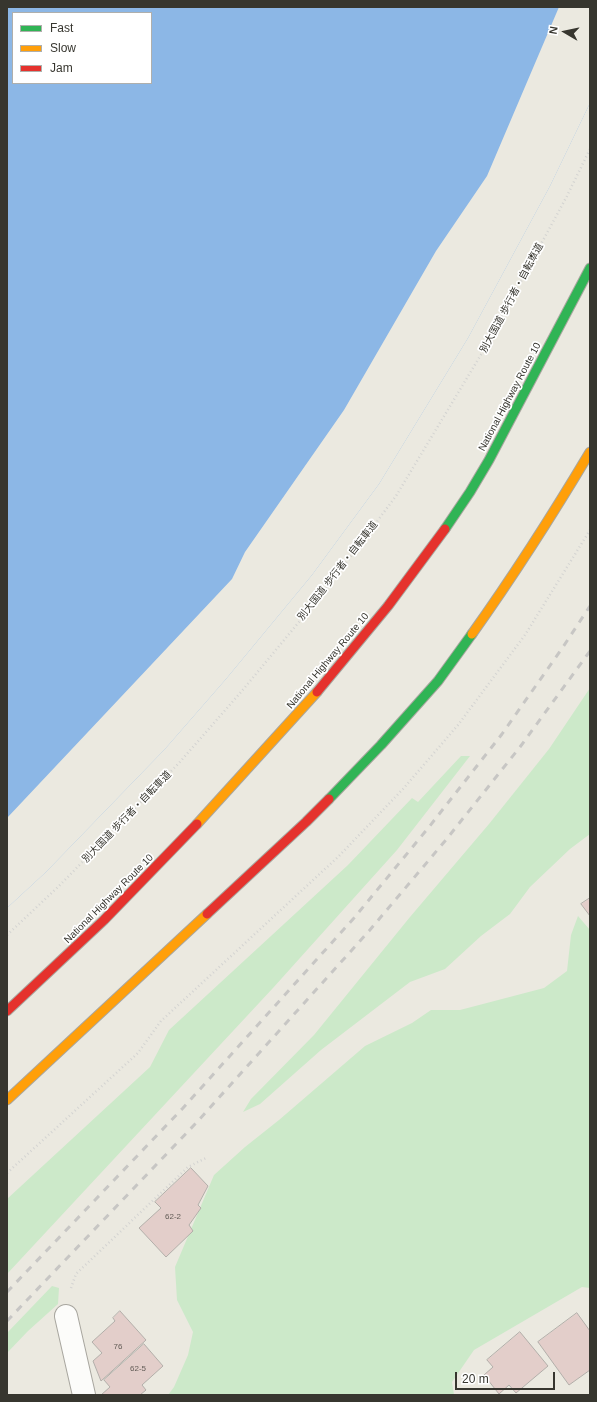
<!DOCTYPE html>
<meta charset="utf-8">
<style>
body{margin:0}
#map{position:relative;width:597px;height:1402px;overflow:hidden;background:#ebe9e0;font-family:Arial,sans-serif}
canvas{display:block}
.frame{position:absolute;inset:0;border:8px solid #37362f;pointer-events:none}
.legend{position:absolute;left:12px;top:12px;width:140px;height:72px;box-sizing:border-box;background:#fff;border:1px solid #afafac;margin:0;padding:5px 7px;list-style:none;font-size:12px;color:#37362f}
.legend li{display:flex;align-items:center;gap:8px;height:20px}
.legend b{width:20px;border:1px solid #afafac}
.north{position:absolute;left:545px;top:12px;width:40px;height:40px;-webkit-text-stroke:3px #fff;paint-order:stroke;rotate:279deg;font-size:11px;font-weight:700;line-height:16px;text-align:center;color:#37362f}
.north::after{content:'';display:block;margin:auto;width:14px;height:18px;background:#37362f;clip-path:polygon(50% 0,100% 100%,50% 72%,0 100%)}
.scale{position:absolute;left:455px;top:1372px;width:100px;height:18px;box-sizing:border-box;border:2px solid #37362f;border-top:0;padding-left:5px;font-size:12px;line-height:14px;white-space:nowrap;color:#37362f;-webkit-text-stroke:3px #fff;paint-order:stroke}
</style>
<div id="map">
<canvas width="597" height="1402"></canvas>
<div class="frame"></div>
<ul class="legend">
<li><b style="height:5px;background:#30b455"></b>Fast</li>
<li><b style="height:5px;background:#ff9f0a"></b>Slow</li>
<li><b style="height:5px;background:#e5322d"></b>Jam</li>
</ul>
<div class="north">N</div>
<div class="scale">20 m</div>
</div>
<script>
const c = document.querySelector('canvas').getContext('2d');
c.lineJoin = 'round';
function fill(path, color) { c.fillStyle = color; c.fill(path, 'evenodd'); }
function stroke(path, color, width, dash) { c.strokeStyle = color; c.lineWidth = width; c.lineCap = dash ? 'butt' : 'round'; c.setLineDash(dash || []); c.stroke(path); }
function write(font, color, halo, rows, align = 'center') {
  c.font = font + ' Arial,"Noto Sans JP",sans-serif'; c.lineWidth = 3.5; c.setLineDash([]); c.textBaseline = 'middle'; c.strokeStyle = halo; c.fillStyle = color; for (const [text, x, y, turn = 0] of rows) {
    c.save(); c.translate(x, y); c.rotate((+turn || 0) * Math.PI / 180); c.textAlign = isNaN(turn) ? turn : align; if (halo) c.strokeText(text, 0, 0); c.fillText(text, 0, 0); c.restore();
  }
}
fill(new Path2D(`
 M590 688V834L570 849 530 887 510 914 481 936 445 969 410 982 321 1050 260 1104 243 1112 251 1099 314 1035 410 917 489 824 549 749Z
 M461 756H470L397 850 273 988 7 1274V1199L150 1067 169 1030 348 865 412 798 418 802Z
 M578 916 590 930V1288L582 1287 474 1350 452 1382 454 1395H168L174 1387 188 1355 193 1332 177 1300 175 1267 214 1175 245 1147 279 1120 365 1046 412 1023 431 1010H460L544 988 567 971 571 935Z
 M52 1286 59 1288 58 1304 28 1331 7 1353V1333Z`), '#cce9c9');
fill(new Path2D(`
 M7 7H590V103L550 186 468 338 379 484 312 575 226 679 165 749 46 872 7 908ZM13 13H151V83H13Z`), '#8cb7e6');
fill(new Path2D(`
 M559 7H590V103L550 186 468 338 379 484 312 575 226 679 165 749 46 872 7 908V818L232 579 245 552 344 410 436 251 487 176Z`), '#ebe9e0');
const building = new Path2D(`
 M590 898V916L581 904Z
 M191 1168 208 1186 198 1205 201 1208 189 1225 193 1231 166 1257 139 1228 161 1208 155 1202Z
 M120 1311 146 1340 101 1381 93 1361 102 1353 92 1342 115 1321 113 1318Z
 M577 1313 590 1331V1370L569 1385 538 1342Z
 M520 1332 548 1366 516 1393 509 1385 499 1394 484 1375 493 1367 487 1360Z
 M144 1344 163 1366 142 1385 146 1390 140 1395H101L110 1387 104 1380Z`);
fill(building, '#e3ceca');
stroke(building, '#b2aea9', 1);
const street = new Path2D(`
 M66 1316 84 1395`);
const fast = new Path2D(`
 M445 529 470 492 489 460 590 268
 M329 799 381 745 438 681 472 634`);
const slow = new Path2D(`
 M472 634C514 575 553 514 590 452
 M197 824 317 692
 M7 1100 207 914`);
const jam = new Path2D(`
 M317 692 388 606 445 529
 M207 914 306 822 329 799
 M7 1011 104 920 197 824`);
stroke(street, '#a8a69f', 24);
stroke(fast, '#a8a69f', 11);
stroke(slow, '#a8a69f', 11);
stroke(jam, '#a8a69f', 11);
stroke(new Path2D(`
 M7 935 59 886 179 763 241 692 328 587 396 496 485 348 567 196 590 149
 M7 1173 138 1053 161 1021 339 856 403 789 458 725 525 635 590 530
 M71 1288 76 1274 188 1167 206 1158`), '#d3d3d1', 2.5, [1, 3]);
stroke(street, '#fcfcfa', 22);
stroke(fast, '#30b455', 9);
stroke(slow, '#ff9f0a', 9);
stroke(jam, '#e5322d', 9);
stroke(new Path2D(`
 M7 1292 183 1108 354 918 429 827 502 734 563 647 590 606
 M7 1321 197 1122 369 931 445 841 520 747 590 651`), '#c7c6c4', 3, [7, 7]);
write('8px', '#625c56', null, [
 ["62-2",173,1217],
 ["76",118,1347],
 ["62-5",138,1369]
]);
write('10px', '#37362f', '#fff', [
 ["別大国道 歩行者・自転車道",512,298,-62],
 ["National Highway Route 10",510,397,-62],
 ["別大国道 歩行者・自転車道",338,571,-52],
 ["National Highway Route 10",328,661,-50],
 ["別大国道 歩行者・自転車道",127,817,-46],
 ["National Highway Route 10",109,899,-45]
]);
</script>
